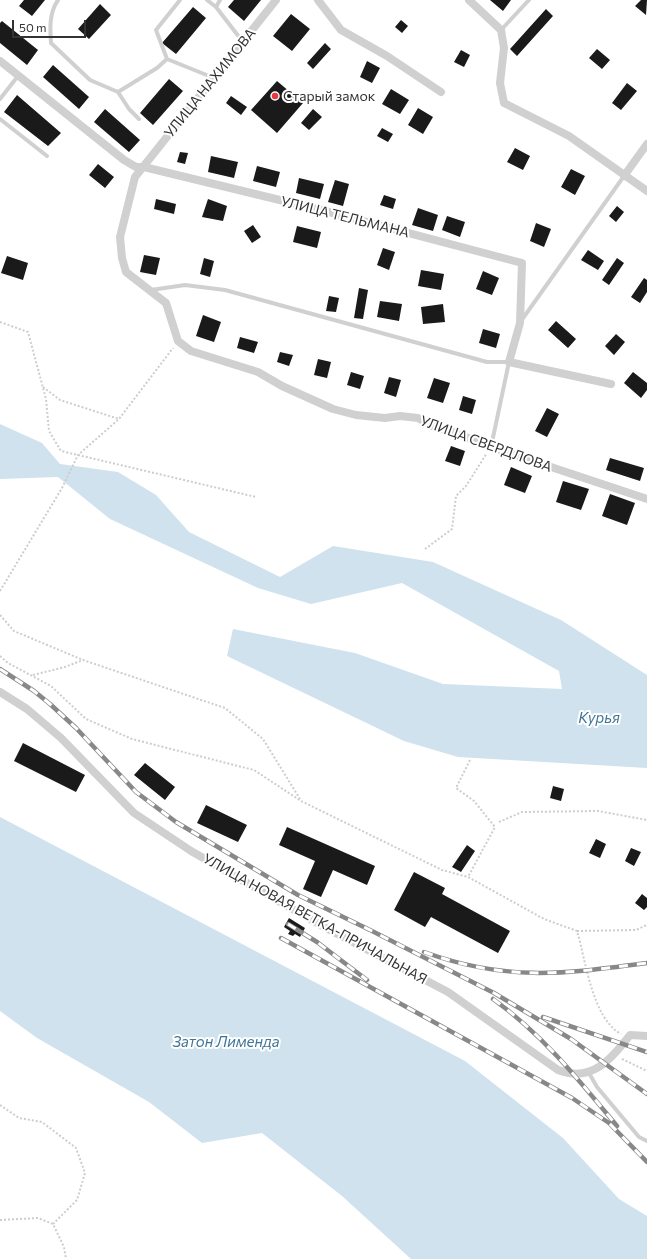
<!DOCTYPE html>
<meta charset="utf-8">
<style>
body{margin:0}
#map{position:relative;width:647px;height:1259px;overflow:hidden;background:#fff;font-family:Commissioner,sans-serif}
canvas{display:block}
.scale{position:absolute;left:12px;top:20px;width:74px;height:18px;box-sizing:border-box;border:2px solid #333;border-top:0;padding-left:5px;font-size:12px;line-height:14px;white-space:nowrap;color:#333;-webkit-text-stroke:3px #fff;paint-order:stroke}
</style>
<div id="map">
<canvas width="647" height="1259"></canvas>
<div class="scale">50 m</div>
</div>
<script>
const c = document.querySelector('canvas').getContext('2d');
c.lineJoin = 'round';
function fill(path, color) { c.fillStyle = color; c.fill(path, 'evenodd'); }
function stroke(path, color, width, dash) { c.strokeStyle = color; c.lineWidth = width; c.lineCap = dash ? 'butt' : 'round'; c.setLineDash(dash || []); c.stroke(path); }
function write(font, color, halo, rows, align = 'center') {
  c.font = font + ' Commissioner,sans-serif'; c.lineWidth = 4; c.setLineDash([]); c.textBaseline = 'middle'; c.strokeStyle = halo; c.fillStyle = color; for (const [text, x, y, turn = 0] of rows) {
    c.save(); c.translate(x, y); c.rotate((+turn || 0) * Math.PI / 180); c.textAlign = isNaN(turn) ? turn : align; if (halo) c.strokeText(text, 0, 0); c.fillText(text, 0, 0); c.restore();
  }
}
fill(new Path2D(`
 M0 424 42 443 60 464 118 472 156 495 189 532 280 577 333 546 433 562 561 620 647 675V768L458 757 404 741 227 656 233 629 355 653 443 684 562 689 559 671 402 583 311 604 258 588 110 519 58 477 0 479Z
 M0 817 465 1061 563 1138 619 1199 647 1216V1259H411L342 1196 262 1133 202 1143 149 1102 37 1038 0 1011Z`), '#cfe2ee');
fill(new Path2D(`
 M24 0H45L32 16 19 6Z
 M234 0H261L244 21 228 7Z
 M490 0H511L503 11Z
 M641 0H647L646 15 635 6Z
 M100 4 111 15 89 39 78 29Z
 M193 7 206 18 176 54 162 43Z
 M546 9 553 16 517 56 510 49Z
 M291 14 310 29 292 51 273 36Z
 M401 20 408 26 402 33 395 27Z
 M2 21 38 50 27 65 0 43V23Z
 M325 43 331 49 313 69 307 63Z
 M597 49 610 60 602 69 589 58Z
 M461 50 470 55 464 67 454 62Z
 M367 61 380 68 372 83 360 77Z
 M53 65 89 97 79 109 43 77Z
 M169 79 183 91 153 125 140 113Z
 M277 81 303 103 277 133 251 110Z
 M627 83 637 91 621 110 612 103Z
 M391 89 409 100 400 114 382 104Z
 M17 95 61 133 48 146 4 112Z
 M231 96 247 107 241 115 226 103Z
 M418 108 433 117 423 134 408 125Z
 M105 109 140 140 129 152 94 122Z
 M313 109 322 117 309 130 301 123Z
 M382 128 393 134 388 142 377 136Z
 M515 148 530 156 523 170 507 162Z
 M180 152 188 153 185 164 177 162Z
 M211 156 238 162 234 178 208 172Z
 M98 164 114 177 105 188 89 175Z
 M257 166 280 172 276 187 253 181Z
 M571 169 585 176 575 195 561 187Z
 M299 178 324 184 320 199 296 193Z
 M335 180 349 184 343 206 328 202Z
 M384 195 396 199 393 209 380 205Z
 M156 199 176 204 174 214 154 209Z
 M208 199 227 206 223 221 202 217Z
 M617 206 624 212 616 222 609 216Z
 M418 208 438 215 433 231 412 225Z
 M447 216 465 222 460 237 442 230Z
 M536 223 551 229 544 247 530 241Z
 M253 225 261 237 252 243 244 231Z
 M297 226 321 232 317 248 293 242Z
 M383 248 395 252 389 270 377 265Z
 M588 250 604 261 598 270 581 260Z
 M144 255 160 258 156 275 140 272Z
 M7 256 28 263 23 280 1 273Z
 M204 258 214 261 210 277 200 274Z
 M617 258 624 263 609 285 602 280Z
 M421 270 444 274 441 290 418 286Z
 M483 271 499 278 492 295 476 289Z
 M644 278 647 280V292L640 303 631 297Z
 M359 288 368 290 363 319 354 318Z
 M329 296 339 298 336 312 326 311Z
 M380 301 402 304 399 321 377 317Z
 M443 304 445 322 423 324 421 307Z
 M203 315 221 322 214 342 196 336Z
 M556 321 576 339 568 348 548 330Z
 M483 329 500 334 496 348 479 343Z
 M616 334 625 342 614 355 605 346Z
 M240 337 258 342 254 353 237 348Z
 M280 352 293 355 289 366 277 362Z
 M318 359 331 362 327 378 314 375Z
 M351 372 364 376 360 389 347 385Z
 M633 372 647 383V390L641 398 624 383Z
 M389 377 401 380 396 397 384 393Z
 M434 378 450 383 443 403 427 398Z
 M463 396 476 400 472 414 459 410Z
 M547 408 559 414 547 437 535 431Z
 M451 446 465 451 460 466 445 461Z
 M610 458 644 468 640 481 606 470Z
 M511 467 532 476 525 493 504 485Z
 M563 481 589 489 581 510 556 502Z
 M610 494 635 503 627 525 602 516Z
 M23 743 85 775 76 792 14 761Z
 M145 763 175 787 165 800 134 775Z
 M553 786 564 789 561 801 550 798Z
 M206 805 247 825 238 842 197 823Z
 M287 827 375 866 367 885 333 870 321 897 303 889 315 861 279 845Z
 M596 839 606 844 600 858 589 853Z
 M467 845 475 851 461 872 452 867Z
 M631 848 641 852 634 866 625 861Z
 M414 872 445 888 442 894 510 931 498 953 431 917 425 927 394 910Z
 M642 894 647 898V907L644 910 635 903Z
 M289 918 305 928 300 937 295 934 293 936 288 934 290 931 284 927Z`), '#1a1a1a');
stroke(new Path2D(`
 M0 322 28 332 46 399 49 431 61 451 256 497
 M43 387 60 400 119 419
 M425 549 452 529 456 496 466 486 487 453
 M0 591 62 488 78 455 119 419 173 348
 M0 615 14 631 83 660
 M0 656 8 663 51 686 86 719 132 739 254 770 301 801 442 870 468 877
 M33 675 65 667 83 660 225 708 263 739 300 799
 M470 760 456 788 474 801 495 827 468 877 544 919 577 931C586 961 592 1018 621 1034
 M499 822 522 812 598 811 647 820
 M577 931 636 930 647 925
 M622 1059 647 1071
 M0 1105 19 1118 42 1122 76 1148 85 1173 77 1200 53 1224
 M0 1220 38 1218 53 1224 64 1247 66 1259`), '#cdcdcd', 2, [2, 2]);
stroke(new Path2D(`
 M58 0C49 13 50 28 51 43L90 80 118 92
 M180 0 156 30 167 59 214 78
 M207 0 216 7
 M220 0 216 7 243 42
 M501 30 529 0
 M0 99 18 76
 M0 119 47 156
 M139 119 129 109 118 92 157 68 167 59
 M151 290 185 285 225 290 487 362H509L491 447
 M521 321 624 176
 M589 1073 597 1087 639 1137 647 1141`), '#d0d0d0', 4);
stroke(new Path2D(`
 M276 0 135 177 120 237 122 258 126 272 166 303 178 341 191 351 258 372 282 386 333 409 356 415 385 418 400 416 418 418 432 426 453 432 491 447 647 499
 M318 0 341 30 387 56 441 92
 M469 0 501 30 504 48 500 83 504 103 569 136 647 191
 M0 61 124 160 136 167H144L325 211 522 263 520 323 509 362 611 384
 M624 176 647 144
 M0 692 27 709 61 738 134 813 191 851 324 927 448 992 558 1070C592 1083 610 1060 630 1035L647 1036`), '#d0d0d0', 8);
const rail = new Path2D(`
 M0 669 34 691 50 704 76 728 136 792 176 822 298 895 372 931 494 993 571 1039 647 1094
 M288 924 317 942 367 980
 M281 938 572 1098 609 1123 647 1162
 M424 952C507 982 563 974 647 963
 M493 999C542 1034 579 1080 617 1126
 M543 1017 647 1052`);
stroke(rail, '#888', 4.5);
stroke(rail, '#fff', 3, [9]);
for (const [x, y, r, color] of [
 [275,96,4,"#e63946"]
]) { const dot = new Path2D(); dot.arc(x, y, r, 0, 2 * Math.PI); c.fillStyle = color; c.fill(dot); stroke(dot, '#fff', 1.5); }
write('14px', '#333', '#fff', [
 ["УЛИЦА НАХИМОВА",210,83,-51],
 ["УЛИЦА ТЕЛЬМАНА",345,217,14],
 ["УЛИЦА СВЕРДЛОВА",486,444,20],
 ["УЛИЦА НОВАЯ ВЕТКА-ПРИЧАЛЬНАЯ",315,919,29]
]);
write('14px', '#333', '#fff', [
 ["Cтарый замок",283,96]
], 'left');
write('italic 15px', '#3f7597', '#fff', [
 ["Курья",599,718],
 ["Затон Лименда",226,1042]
]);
</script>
